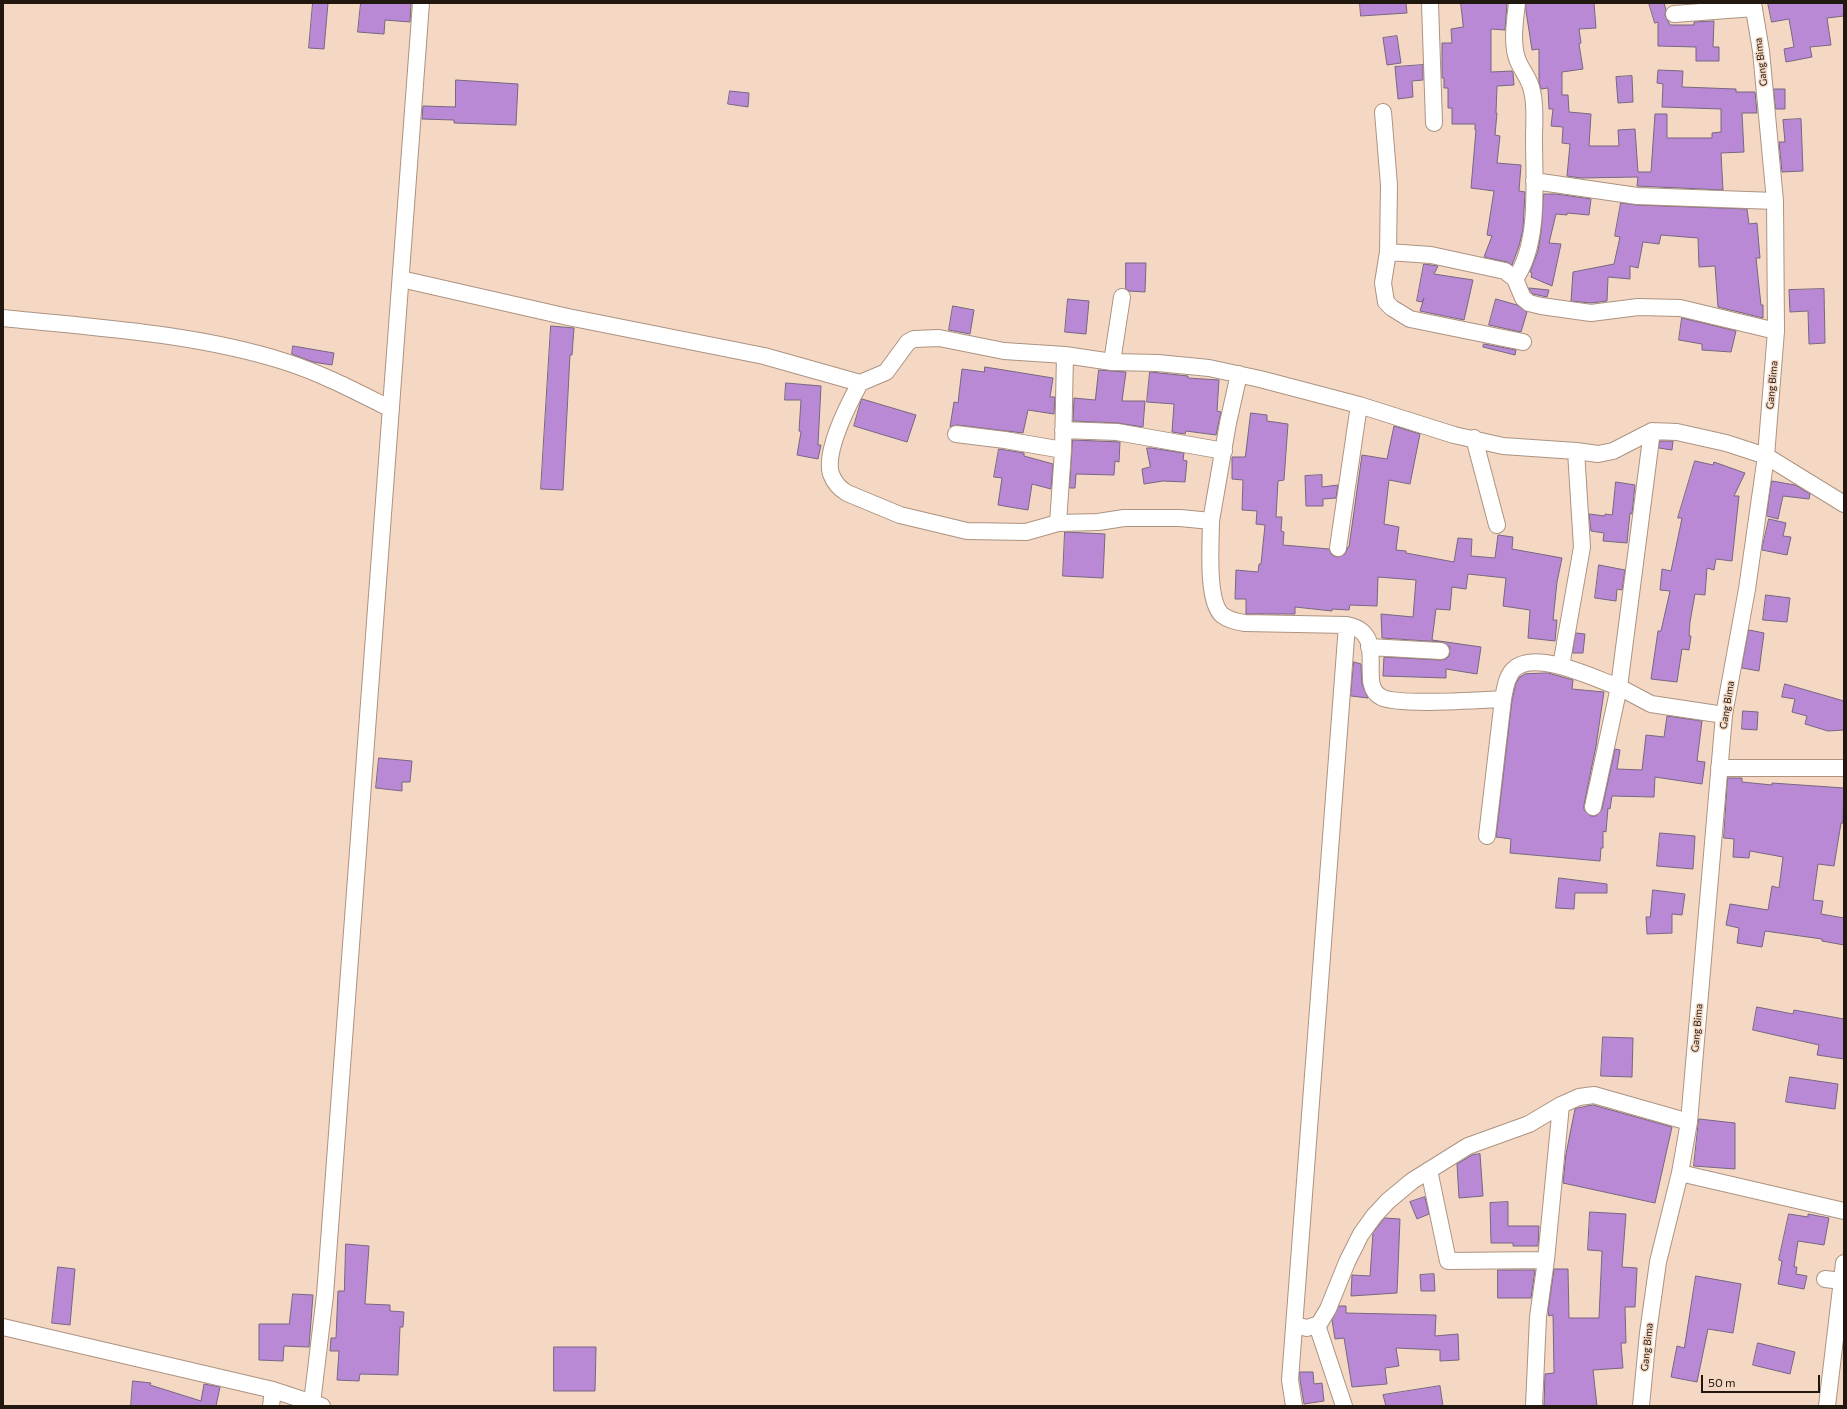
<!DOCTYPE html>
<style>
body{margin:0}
#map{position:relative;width:1847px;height:1409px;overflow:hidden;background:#f4d8c4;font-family:Commissioner,sans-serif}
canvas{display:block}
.frame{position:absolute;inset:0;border:4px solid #20170f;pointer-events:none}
.scale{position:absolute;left:1701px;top:1375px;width:119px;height:18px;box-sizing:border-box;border:2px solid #20170f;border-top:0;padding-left:5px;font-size:12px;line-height:14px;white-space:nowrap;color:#20170f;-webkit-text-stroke:3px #f4d8c4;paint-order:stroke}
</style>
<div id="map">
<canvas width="1847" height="1409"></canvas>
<div class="frame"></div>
<div class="scale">50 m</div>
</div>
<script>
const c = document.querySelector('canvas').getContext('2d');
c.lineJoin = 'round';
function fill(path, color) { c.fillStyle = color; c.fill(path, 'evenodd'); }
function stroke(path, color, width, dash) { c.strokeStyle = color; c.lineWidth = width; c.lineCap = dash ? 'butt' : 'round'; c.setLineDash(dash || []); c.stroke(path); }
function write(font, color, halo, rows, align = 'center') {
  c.font = font + ' Commissioner,sans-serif'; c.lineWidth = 3; c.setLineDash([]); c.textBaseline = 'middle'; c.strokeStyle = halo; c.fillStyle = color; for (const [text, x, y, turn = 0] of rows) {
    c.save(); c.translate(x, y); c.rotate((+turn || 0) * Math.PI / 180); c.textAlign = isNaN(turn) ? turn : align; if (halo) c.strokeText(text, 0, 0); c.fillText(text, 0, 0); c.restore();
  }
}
const building = new Path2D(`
 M313 3H328L324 49 309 48Z
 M361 3H411L410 22 385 20 384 34 358 32Z
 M1360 3H1406L1407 13 1361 16Z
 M1461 3H1507L1505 30 1491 29V72L1512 71 1513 73 1514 85 1497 86 1496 113H1497L1495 135 1500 136 1497 163 1521 165 1519 191 1525 192 1523 229 1519 246 1512 265 1507 262 1484 257 1492 236 1487 235 1494 191 1471 188 1476 130H1475V124H1452V108H1448V88H1444V78H1442V43H1452L1451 29 1463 27Z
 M1526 3H1594L1596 28 1579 29 1581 43 1579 44 1583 69 1562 72V95H1568L1569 112 1591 114 1589 146H1619L1618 130 1635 129 1638 172H1651L1655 114H1667V138H1712V133L1721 132V109L1662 107 1663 84 1657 83 1658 70 1683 71 1682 87 1736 89V92H1755L1757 113H1742L1744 152 1721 153 1723 190 1637 186 1638 177 1580 178 1567 176 1570 144 1562 143 1563 127 1551 126 1553 109H1549L1548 88 1541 89 1539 82V49L1532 50 1526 11Z
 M1649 3H1664L1666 10 1665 15 1670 25H1694V22L1714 21 1713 47H1719V61H1696V47L1658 46V22L1655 23Z
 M1768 3H1844V16L1827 18 1831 45 1810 47 1812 57 1786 62 1784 49 1794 47 1789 19 1772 22Z
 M1397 36 1401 63 1387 65 1383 38Z
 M1423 65V80L1412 81 1413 97 1398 99 1395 67Z
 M1632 76 1633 102 1618 103 1616 77Z
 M456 80 518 84 516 125 454 123V120L422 119 423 106 455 107Z
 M1774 89H1785V109H1776Z
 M730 91 749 93 748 107 728 104Z
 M1801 119 1803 171 1782 172 1779 142H1785L1783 120Z
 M1544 194H1556L1591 199 1589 215 1567 213V215L1556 214 1549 243 1561 244 1552 286 1531 277 1532 273 1530 272 1538 251 1541 232Z
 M1621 203 1637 205 1747 209 1749 224 1757 223 1760 258H1756L1761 305H1763V318L1718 307 1715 266 1699 267 1698 238 1661 235 1659 244 1643 242 1638 268 1630 266V279L1608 277 1607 301 1591 303 1571 301 1573 272 1614 264 1620 237 1615 236Z
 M1126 263H1146L1145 292 1129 291 1126 289Z
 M1424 264 1438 266 1434 274 1473 280 1464 320 1420 311 1424 298 1422 302 1417 301Z
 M1529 288 1549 290 1547 297 1533 294Z
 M1824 289 1825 343 1809 344 1808 311 1790 312 1789 290Z
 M1068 299 1089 301 1086 334 1065 332Z
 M1496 299 1517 305 1527 312 1521 332 1489 325Z
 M953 306 974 310 970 334 949 330Z
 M1682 318 1736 331 1731 352 1702 350V344L1679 340Z
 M551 326 574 328 572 355H570L563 490 541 489Z
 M1484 344 1516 350 1515 355 1483 347Z
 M293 346 334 353 332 365 313 362 292 354Z
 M985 367 1053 378 1050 397H1055L1054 414 1028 410 1023 433 957 425 950 427 954 402 958 403 962 369 984 372Z
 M1099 370 1126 372 1122 401H1145L1143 427 1117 423 1073 421 1074 398 1095 400Z
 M1150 372 1188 376V378L1219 380 1217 411 1221 412 1216 435 1186 431 1185 434 1172 432 1174 404 1147 402Z
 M786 383 821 386 818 445H821L818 459 797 455 801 432 799 431 801 400H785Z
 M862 399 916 415 907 442 854 426Z
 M1251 413 1267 415V421L1288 424 1284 480 1278 481 1276 517H1282L1281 531 1284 532 1283 545 1329 549 1332 555 1337 557 1345 554 1348 547H1349L1362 455 1387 459 1394 426 1420 434 1410 484 1389 480 1384 524 1399 527 1396 550 1406 551V553L1454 562 1458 538 1472 539 1471 556 1495 558 1498 535 1513 537 1512 549 1562 558 1557 582 1553 620H1557L1555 641 1528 638 1530 610 1503 606 1506 578 1468 574 1466 589 1452 587 1450 610 1436 609 1432 640 1481 647 1477 674 1446 669V678L1383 676 1384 657 1440 660 1446 659 1449 656 1450 647 1442 642 1382 638 1381 614 1413 617 1416 580 1378 577 1377 606 1350 605 1349 610 1332 609V611L1295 607V614H1246V599H1235L1236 570 1258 572 1259 564H1261L1265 525 1256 524 1257 511 1242 510 1243 480 1232 479V457H1245Z
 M1073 440 1120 442 1119 462 1115 461 1114 475 1076 474 1075 488H1070Z
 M1660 441H1673L1672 450 1659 448Z
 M1147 448H1151L1184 453 1183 460 1187 461 1185 482 1163 481 1144 484 1142 469 1150 467Z
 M999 449 1024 453V456L1053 464 1051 489 1032 484 1028 510 998 505 1002 478 994 477Z
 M1695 461 1713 465 1714 462 1745 473 1734 496H1739L1732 561 1716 559 1714 570 1707 568 1705 595 1695 594 1690 622 1689 636H1691L1689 650 1682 649 1677 682 1651 679 1658 631H1661L1670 591 1660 590 1662 569 1671 571 1682 518H1678Z
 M1322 475V487L1338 485 1336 498 1323 499V506H1306L1305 476Z
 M1772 481 1795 485 1810 494 1809 499 1783 496 1778 519 1767 516Z
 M1616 482 1635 485 1632 514 1630 513 1627 543 1603 541 1604 533 1591 531 1589 514 1605 516V514L1612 515Z
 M1769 519 1786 523 1783 536 1791 537 1787 555 1762 550Z
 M1065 532 1105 534 1103 578 1063 576Z
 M1599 565 1625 570 1622 590 1617 589 1616 601 1595 598Z
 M1766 595 1790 598 1787 622 1763 620Z
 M1749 630 1764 633 1759 671 1742 668Z
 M1576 633 1585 634 1583 653H1573Z
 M1354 662 1361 664 1362 684 1368 698 1351 696Z
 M1548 673 1573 680 1572 689 1604 692 1596 746 1584 805V810L1591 816H1596L1602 809 1615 749 1620 750 1617 769 1642 770 1646 735 1664 737 1667 716 1702 721 1697 761 1705 762 1702 784 1655 777 1654 797 1612 796 1610 809 1608 808 1606 832 1603 831V848H1601L1600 861 1510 853 1511 839 1496 837 1512 700 1516 683 1520 677 1525 674Z
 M1785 684 1844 701V730L1828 731 1805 724 1807 716 1792 712 1795 699 1782 697Z
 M1743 711 1758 712 1757 730 1742 729Z
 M379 758 412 761 410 782H402V791L376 788Z
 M1728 778H1742V782L1772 785V783L1844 788 1843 823H1841L1834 866 1818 864 1813 900 1823 901 1821 914 1844 918V945L1822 941V939L1765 931 1762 947 1737 943 1739 928 1726 925 1730 904 1768 910 1772 886 1779 888 1783 857 1750 851 1749 858 1733 857 1734 839 1724 838Z
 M1660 833 1695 836 1693 869 1657 866Z
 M1559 878 1607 884V893H1575L1574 909 1556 908Z
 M1653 890 1685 894 1682 915 1672 914V933L1647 934 1646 917H1650Z
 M1757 1007 1793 1014 1794 1010 1844 1019V1059L1817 1055 1819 1045 1753 1030Z
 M1603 1037 1633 1038 1632 1077 1601 1076Z
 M1790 1077 1838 1084 1835 1109 1786 1102Z
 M1593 1105 1672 1127 1655 1203 1563 1183 1566 1154 1575 1109Z
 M1699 1119 1735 1123V1169L1694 1166Z
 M1480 1154 1483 1196 1459 1198 1457 1164 1472 1155Z
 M1425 1197 1429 1214 1417 1219 1410 1202Z
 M1508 1202V1226H1539L1538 1246H1513V1243H1491L1490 1203Z
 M1590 1212 1626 1214 1622 1267 1637 1268 1635 1307H1625L1626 1343H1621L1623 1368 1593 1370 1597 1406H1544L1545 1374 1554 1373 1553 1315 1549 1316 1548 1311 1554 1269H1568L1569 1318H1599L1602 1251 1588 1250Z
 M1789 1214 1808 1217V1214L1829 1218 1824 1245 1798 1241 1794 1267H1797L1796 1274 1807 1276 1804 1289 1778 1284 1782 1261 1779 1260Z
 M1385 1218 1400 1219 1397 1293 1351 1296 1352 1275 1370 1276 1373 1233Z
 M346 1244 369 1246 365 1304 390 1305V1311L404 1312 403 1327H400L398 1375 360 1374 359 1381 337 1380 339 1351H330L331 1338H336L338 1291H344Z
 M58 1267 75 1269 70 1325 52 1323Z
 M1498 1270H1535L1531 1298H1498Z
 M1434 1274 1435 1291H1421L1420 1275Z
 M1696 1276 1741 1284 1733 1333 1708 1329 1697 1382 1671 1377 1677 1346 1684 1348Z
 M293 1294 313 1295 309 1347 284 1346 283 1361 259 1360V1324H289Z
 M1339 1306H1346V1313L1436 1315 1435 1336 1458 1334 1459 1360 1440 1361V1350L1396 1348 1399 1366 1385 1368 1387 1384 1352 1387 1344 1338 1335 1339 1332 1320Z
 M1758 1343 1795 1352 1790 1374 1753 1365Z
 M554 1347H596L595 1391H554Z
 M1300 1372H1313L1314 1384 1322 1383 1324 1401 1304 1404 1300 1380Z
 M133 1381 151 1383 150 1385 201 1401 204 1384 220 1387 216 1406H131Z
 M1440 1386 1443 1406H1386L1383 1395Z`);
fill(building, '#b989d5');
stroke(building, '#766780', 1);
const minor = new Path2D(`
 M1430 3 1434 123
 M1674 14 1754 8
 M1383 112 1389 185 1388 252 1383 283 1386 302 1392 308 1410 319 1523 342
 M1534 181 1637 196 1775 201
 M1388 252 1431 255 1505 271 1515 279 1523 298 1529 303 1541 306 1591 313 1638 307 1680 308 1776 331
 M401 279 568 317 764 356 860 383C849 403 824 451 831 474 834 482 840 489 847 493L900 515 967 531 1026 532 1058 523 1098 522 1124 518H1180L1211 521C1211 543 1206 600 1222 615 1229 620 1237 622 1245 623L1347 625 1290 1380 1294 1406
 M1515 279C1540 244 1534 182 1534 139 1534 124 1536 106 1532 91 1530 79 1522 71 1518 61 1511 44 1515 21 1517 3
 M3 318C97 328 195 333 286 362 323 374 357 392 391 409
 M1112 362 1122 297
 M860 383 886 372 908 342 914 339 939 338 1004 351 1065 355 1112 362 1158 363 1209 368 1260 379 1359 405 1454 435 1503 446 1576 451 1598 454 1613 451 1652 431 1677 432 1726 443 1766 456 1844 504
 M1063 430 1117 432 1224 451
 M956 434 1005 440 1063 450
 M1474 438 1497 525
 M1211 521 1228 423 1239 374
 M1058 523 1063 450 1065 355
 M1338 548 1359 405
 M1347 625C1390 633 1356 684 1381 697 1397 706 1480 700 1503 699
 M1369 647 1441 651
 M1561 666 1582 547 1576 451
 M1719 768H1844
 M1593 807 1619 687 1651 704 1724 715
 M1487 836 1503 699C1505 689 1506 678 1513 670 1534 648 1595 679 1619 687L1652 431
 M1429 1170 1448 1261 1546 1260
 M1680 1173 1844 1211
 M1825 1279 1842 1281
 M1295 1325 1307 1328 1319 1324 1328 1309 1347 1262 1361 1234 1374 1216 1388 1201 1412 1181 1468 1146 1529 1124 1561 1105
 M1317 1325 1344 1406
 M3 1327 273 1390 322 1406
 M312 1403 325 1295 421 3
 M271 1406 273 1390
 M1534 1406 1538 1317 1546 1260 1561 1105 1579 1097 1594 1095 1689 1122
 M1641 1406 1648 1333 1658 1262 1680 1173 1689 1122 1724 715 1747 589 1766 456 1776 331 1775 201 1761 51 1753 3
 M1827 1406 1844 1263`);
stroke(minor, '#ad9380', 18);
stroke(minor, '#fff', 16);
write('10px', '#20170f', '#f4d8c4', [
 ["Gang Bima",1761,62,-97],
 ["Gang Bima",1772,385,-85],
 ["Gang Bima",1727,705,-81],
 ["Gang Bima",1697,1028,-85],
 ["Gang Bima",1647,1347,-84]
]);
</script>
